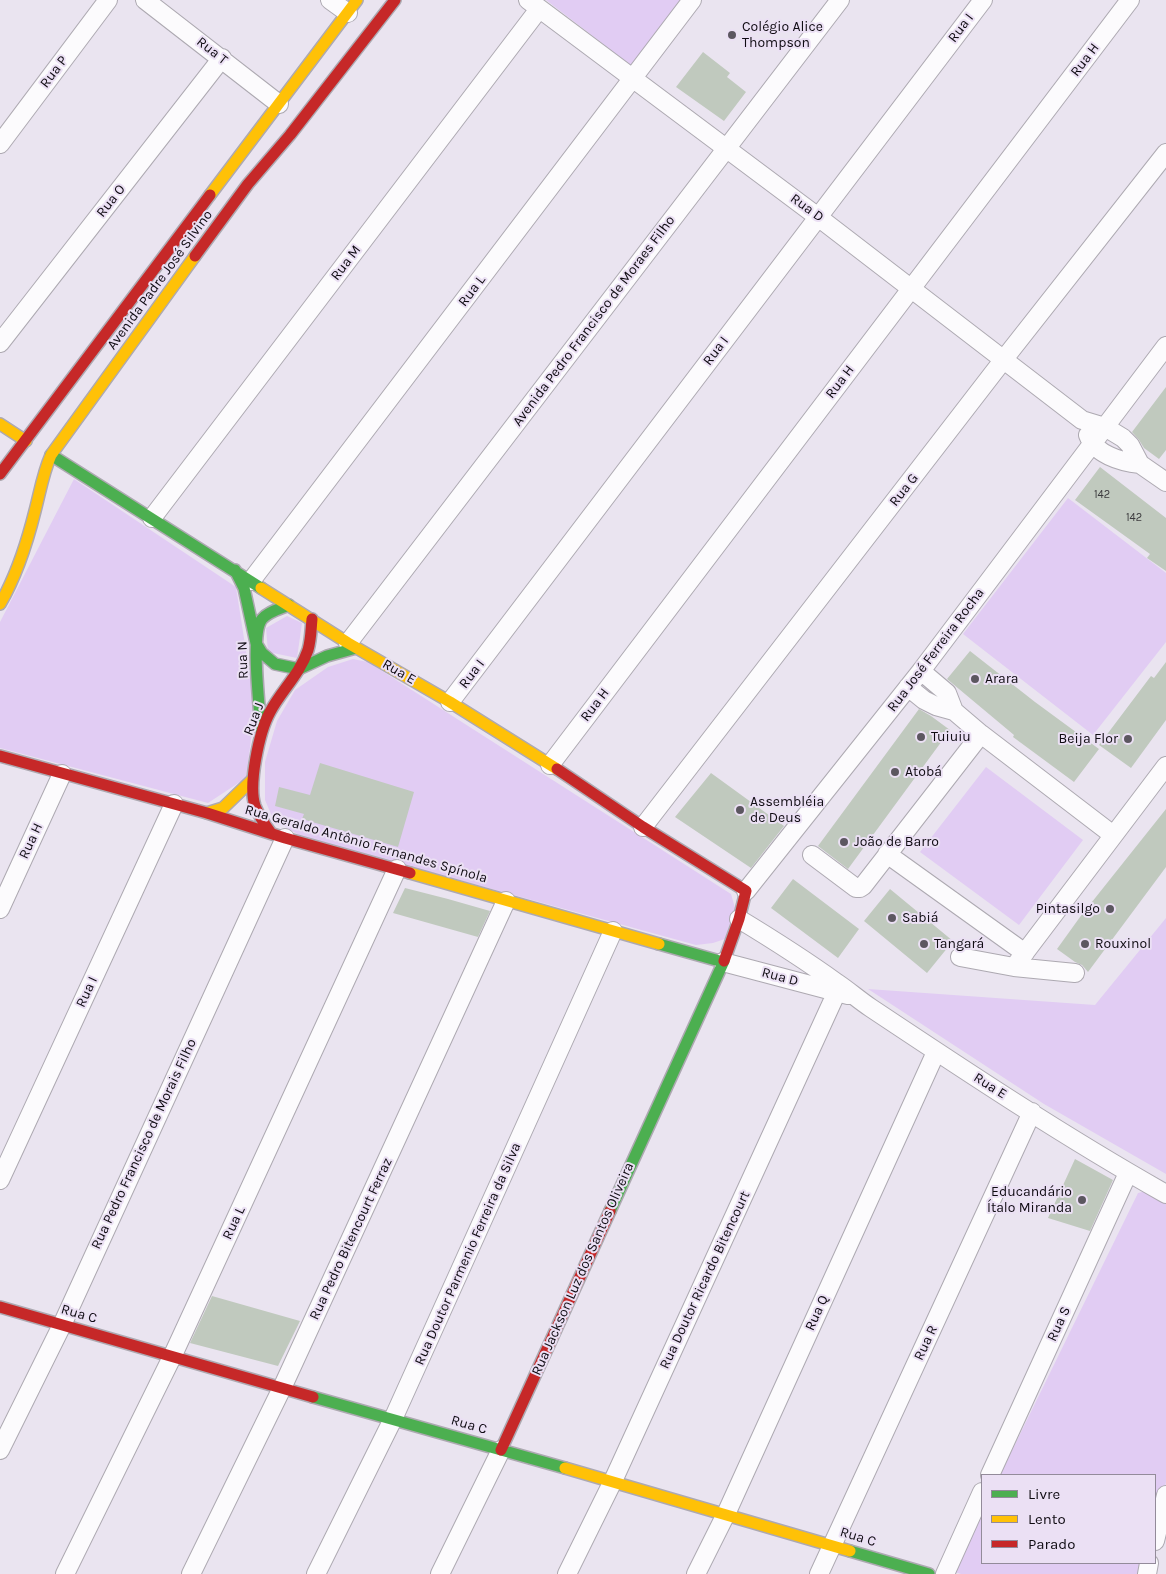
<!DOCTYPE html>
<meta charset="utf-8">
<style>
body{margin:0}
#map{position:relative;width:1166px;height:1574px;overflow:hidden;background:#eae4f0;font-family:Karla,sans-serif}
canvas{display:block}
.legend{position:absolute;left:981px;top:1474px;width:175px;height:90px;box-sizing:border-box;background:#ebe0f4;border:1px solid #938b9a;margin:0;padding:6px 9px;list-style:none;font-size:15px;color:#0f0b12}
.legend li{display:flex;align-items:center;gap:10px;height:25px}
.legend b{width:25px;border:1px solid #938b9a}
</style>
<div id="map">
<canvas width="1166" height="1574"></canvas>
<ul class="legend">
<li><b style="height:6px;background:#4caf50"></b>Livre</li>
<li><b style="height:6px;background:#ffc107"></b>Lento</li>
<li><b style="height:6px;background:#c62828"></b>Parado</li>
</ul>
</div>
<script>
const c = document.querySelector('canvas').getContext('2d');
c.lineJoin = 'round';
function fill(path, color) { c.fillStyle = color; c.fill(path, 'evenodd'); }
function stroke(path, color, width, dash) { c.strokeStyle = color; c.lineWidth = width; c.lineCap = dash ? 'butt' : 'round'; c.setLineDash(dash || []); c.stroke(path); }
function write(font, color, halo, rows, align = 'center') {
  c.font = font + ' Karla,sans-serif'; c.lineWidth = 4; c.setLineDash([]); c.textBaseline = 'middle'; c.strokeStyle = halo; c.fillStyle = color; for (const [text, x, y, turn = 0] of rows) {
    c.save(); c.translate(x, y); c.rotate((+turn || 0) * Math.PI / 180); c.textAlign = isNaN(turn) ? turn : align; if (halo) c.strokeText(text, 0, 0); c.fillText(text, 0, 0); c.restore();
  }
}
fill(new Path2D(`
 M546 0H685L633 67Z
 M74 479 236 587 255 709 246 778 208 803 0 748V622Z
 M1068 498 1166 573V642L1093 735 963 634Z
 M287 616 302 623 297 658 268 652 266 628Z
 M353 659 368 662 731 894 735 908 725 939 713 943 696 945 302 837 273 819 265 800V762L277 721 295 690 328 667Z
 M986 767 1083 840 1019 925 920 852Z
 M1166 918V1174L1044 1104 868 989 1095 1005Z
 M1146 1191 1166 1201V1482L1155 1529V1475H1000L1138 1193Z
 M982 1514V1563H1147L1144 1574H961L955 1572Z`), '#e1ccf3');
fill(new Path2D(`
 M703 52 730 73 727 77 746 92 724 121 676 87Z
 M1166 387V450L1159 459 1144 448 1139 440 1132 432Z
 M1100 467 1166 518V571L1147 558 1150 554 1075 500Z
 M970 651 1035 702 1099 749 1074 782 1013 737 1014 735 947 679Z
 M1166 662V720L1131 768 1099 745 1151 676 1154 678Z
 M919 709 931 716 950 730 848 869 818 846Z
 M320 763 414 792 398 847 302 819 304 814 275 806 279 787 310 795Z
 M711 773 784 826 751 868 675 817Z
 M1166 809V867L1088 972 1082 965 1075 962 1057 949 1080 917Z
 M793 879 859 929 838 958 771 908Z
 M405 888 448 899 490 911 478 937 393 913Z
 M890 889 953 941 927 973 864 921Z
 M1075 1159 1113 1180 1090 1231 1048 1218Z
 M212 1296 300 1321 278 1366 190 1343Z`), '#c0c9be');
const street = new Path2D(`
 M145 0 279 104
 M330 0 348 13
 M528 0 818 217 1082 420 1105 427 1123 438 1130 445 1140 464 1166 482
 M0 144 108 0
 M0 343 222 58
 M1088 435C1095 454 1120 462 1140 464
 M152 518 539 9
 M251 581 692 0
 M348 643 840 0
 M921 671 947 693 954 711
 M908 687 924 700 936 706 954 711 981 734 1113 835
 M450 702 983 0
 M550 765 1130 0
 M643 827 1004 359 1166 153
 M887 854 1025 953
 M812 855 856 888H860L863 886 981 734
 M746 891 921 671 1166 346
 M0 909 62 774
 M739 919C772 939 805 960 837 983 849 991 859 1000 871 1008 967 1072 1065 1137 1166 1194
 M960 957 1014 967 1075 973
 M723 962 848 995
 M1014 967 1166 766
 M0 1180 174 804
 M0 1450 62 1325 285 838
 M990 1475 1128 1173
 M1155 1541 1166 1495
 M65 1574 172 1357 397 869
 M191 1574 282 1388 506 901
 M316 1574 393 1419 613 931
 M440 1574 501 1450
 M567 1574 612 1483 840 985
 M696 1574 726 1514 936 1052
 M819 1574 1032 1112
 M945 1574 982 1492
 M1147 1574 1149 1563`);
const fast = new Path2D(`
 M51 455 261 588
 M235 570 244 588 256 643 262 653 275 664 299 669 327 656 356 648
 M261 730C260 709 250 634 262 619 269 611 280 609 289 605
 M659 944 723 962
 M610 1211 724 961
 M313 1397 565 1468
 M850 1551 929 1574`);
const slow = new Path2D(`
 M210 195 357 0
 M0 424 26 441
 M261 588 348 643 450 702 557 769
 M0 604C17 575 27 543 35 511 40 492 43 473 51 455L195 256
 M207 813 223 808 252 780
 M410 873 659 944
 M565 1468 850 1551`);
const jam = new Path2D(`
 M195 256 248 184 290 135 395 0
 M0 474 210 195
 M0 756 207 813 285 838 410 873
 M557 769 643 827 746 891 739 919 724 961
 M271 833C265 825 259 816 255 806 248 785 259 732 270 712 281 691 300 674 308 650 311 640 311 629 312 619
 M0 1307 313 1397
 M501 1450 610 1211`);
stroke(street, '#ada9b1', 20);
stroke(fast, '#ada9b1', 14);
stroke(slow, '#ada9b1', 14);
stroke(jam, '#ada9b1', 14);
stroke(street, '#fcfbfd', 18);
stroke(fast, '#4caf50', 11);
stroke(slow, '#ffc107', 11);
stroke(jam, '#c62828', 11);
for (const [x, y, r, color] of [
 [732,35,5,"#5c5760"],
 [975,679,5,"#5c5760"],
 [921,737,5,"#5c5760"],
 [1128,739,5,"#5c5760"],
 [895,772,5,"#5c5760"],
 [740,810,5,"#5c5760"],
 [844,842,5,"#5c5760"],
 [1110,909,5,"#5c5760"],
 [892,918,5,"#5c5760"],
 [924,944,5,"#5c5760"],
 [1085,944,5,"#5c5760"],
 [1082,1200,5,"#5c5760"]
]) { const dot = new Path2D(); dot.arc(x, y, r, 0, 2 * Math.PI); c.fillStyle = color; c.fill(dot); stroke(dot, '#ebe0f4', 2); }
write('11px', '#3b3a3d', null, [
 ["142",1102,495],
 ["142",1134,518]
]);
write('14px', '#0f0b12', '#ebe0f4', [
 ["Colégio Alice",742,27],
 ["Thompson",742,43],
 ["Arara",985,679],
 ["Tuiuiu",931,737],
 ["Beija Flor",1118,739,"right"],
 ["Atobá",905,772],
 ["Assembléia",750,802],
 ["de Deus",750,818],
 ["João de Barro",854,842],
 ["Pintasilgo",1100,909,"right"],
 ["Sabiá",902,918],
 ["Tangará",934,944],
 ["Rouxinol",1095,944],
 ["Educandário",1072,1192,"right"],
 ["Ítalo Miranda",1072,1208,"right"]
], 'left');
write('14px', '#0f0b12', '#ebe0f4', [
 ["Rua I",961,28,-53],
 ["Rua T",212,51,38],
 ["Rua H",1085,60,-53],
 ["Rua P",54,72,-53],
 ["Rua O",111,201,-52],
 ["Rua D",807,208,36],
 ["Rua M",346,263,-53],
 ["Avenida Padre José Silvino",160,280,-54],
 ["Rua L",472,291,-53],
 ["Avenida Pedro Francisco de Moraes Filho",594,321,-53],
 ["Rua I",716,351,-53],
 ["Rua H",840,382,-53],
 ["Rua G",904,490,-52],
 ["Rua José Ferreira Rocha",936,650,-53],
 ["Rua N",243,660,-92],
 ["Rua E",399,672,30],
 ["Rua I",472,674,-53],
 ["Rua H",595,705,-53],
 ["Rua J",254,719,-69],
 ["Rua H",31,841,-65],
 ["Rua Geraldo Antônio Fernandes Spínola",366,844,16],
 ["Rua D",780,977,15],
 ["Rua I",87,992,-65],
 ["Rua E",990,1086,32],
 ["Rua Pedro Francisco de Morais Filho",144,1144,-65],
 ["Rua L",234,1223,-65],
 ["Rua Pedro Bitencourt Ferraz",351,1239,-65],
 ["Rua Doutor Parmenio Ferreira da Silva",468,1254,-66],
 ["Rua Jackson Luz dos Santos Oliveira",583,1269,-66],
 ["Rua Doutor Ricardo Bitencourt",705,1280,-65],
 ["Rua Q",817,1313,-66],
 ["Rua C",79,1314,16],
 ["Rua S",1059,1324,-65],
 ["Rua R",926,1343,-65],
 ["Rua C",469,1425,16],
 ["Rua C",858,1537,17]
]);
</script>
